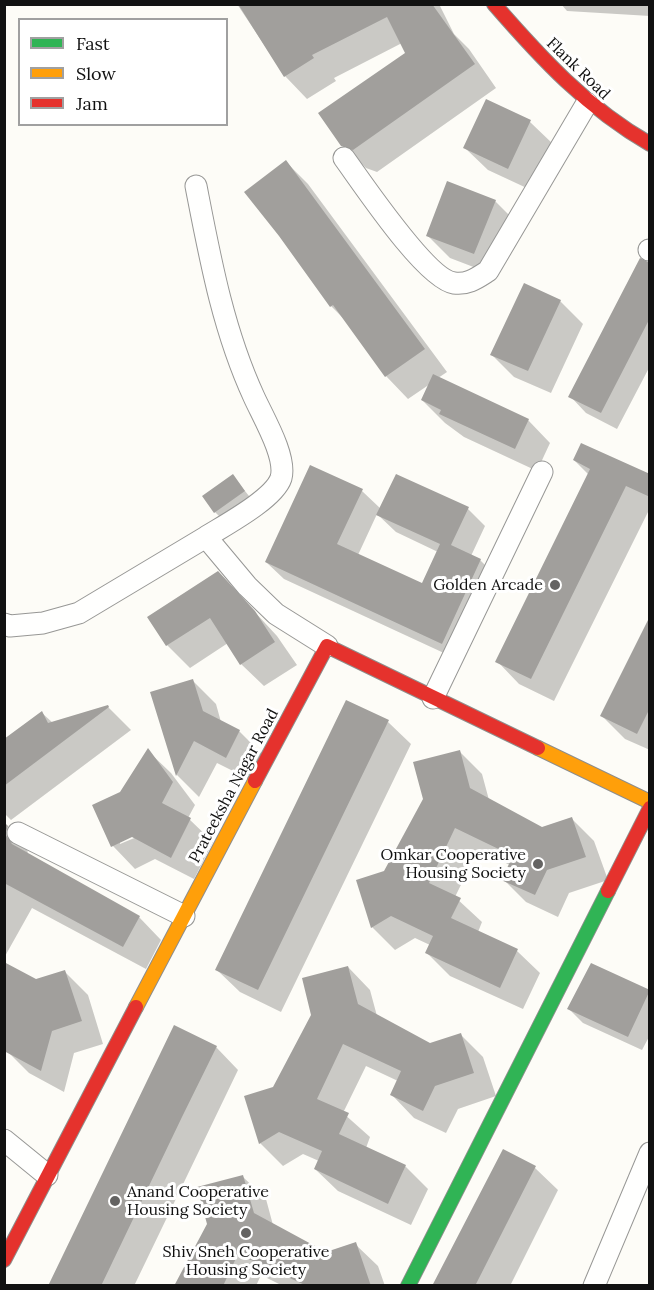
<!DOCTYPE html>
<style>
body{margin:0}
#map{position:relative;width:654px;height:1290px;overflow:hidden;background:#fdfcf7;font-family:Lora,serif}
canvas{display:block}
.frame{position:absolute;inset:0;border:6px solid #111;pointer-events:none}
.legend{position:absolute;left:18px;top:18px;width:210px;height:108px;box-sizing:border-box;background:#fff;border:2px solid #a0a0a0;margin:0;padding:8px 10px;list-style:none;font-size:18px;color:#111}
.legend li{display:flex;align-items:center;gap:12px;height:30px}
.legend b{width:30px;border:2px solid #a0a0a0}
</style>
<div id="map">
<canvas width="654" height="1290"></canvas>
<div class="frame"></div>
<ul class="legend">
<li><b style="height:8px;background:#30b455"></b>Fast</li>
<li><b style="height:8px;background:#ff9f0a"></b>Slow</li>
<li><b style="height:8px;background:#e5322d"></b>Jam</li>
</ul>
</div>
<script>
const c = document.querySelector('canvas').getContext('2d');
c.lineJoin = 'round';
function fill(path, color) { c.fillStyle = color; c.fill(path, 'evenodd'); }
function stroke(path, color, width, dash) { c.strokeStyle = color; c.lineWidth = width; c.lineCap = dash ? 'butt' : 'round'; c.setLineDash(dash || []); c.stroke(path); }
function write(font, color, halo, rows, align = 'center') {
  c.font = font + ' Lora,serif'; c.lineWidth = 6; c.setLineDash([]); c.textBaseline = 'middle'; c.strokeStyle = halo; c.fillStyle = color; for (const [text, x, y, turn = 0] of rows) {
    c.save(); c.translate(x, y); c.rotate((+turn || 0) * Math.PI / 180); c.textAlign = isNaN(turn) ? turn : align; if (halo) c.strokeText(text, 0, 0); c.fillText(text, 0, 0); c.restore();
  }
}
fill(new Path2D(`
 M237 4H439L454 34 469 49 496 88 377 172 366 168 342 145 407 54 402 43 334 78 336 81 307 99 285 76Z
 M561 4H650V16L567 11Z
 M487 101 530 122 553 144 531 190 488 170 465 148Z
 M286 162 308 184 447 372 438 378 528 420 550 443 537 471 464 437 445 423 422 400 430 384 408 399 386 376 349 324 331 306Z
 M495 201 517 223 497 276 450 258 427 235Z
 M650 264V366L617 429 586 413 570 396Z
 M560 301 583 324 551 393 514 377 492 355Z
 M574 460 650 476V508L554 701 519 684 497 661 589 475Z
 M233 476 253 501 224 521 215 512Z
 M362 491 381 509H468L485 526 471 556 480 560 497 577 459 660 284 579 266 562ZM377 514 396 532 438 552 422 585 358 555Z
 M240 596 277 636 297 665 264 686 241 664 228 643 190 668 167 645Z
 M650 619V750L625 739 602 716Z
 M193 681 216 704 221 722 239 731 262 754 249 779 217 763 199 797 177 775 152 693Z
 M108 707 131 730 11 820 4 813V741L42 713 53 723Z
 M388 722 411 744 281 1012 240 992 217 970Z
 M148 751 171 773 195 805 188 818 213 842 194 879 155 859 135 869 113 846 121 793ZM138 833 139 836 120 844V841Z
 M459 751 482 774 489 800 542 828 572 819 594 841 608 880 569 893 558 917 526 902 503 879 510 865 478 850 455 897 482 922 478 932 517 951 540 973 523 1009 450 976 427 953 430 945 415 938 395 950 372 927 385 873Z
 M4 824 27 847 28 855 139 917 161 940 146 969 32 908 4 958Z
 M591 965 650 992V1035L642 1050 583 1023 569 1009Z
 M348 967 370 990 377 1016 430 1044 460 1034 483 1057 496 1096 458 1109 446 1133 414 1118 392 1095 398 1081 366 1066 343 1113 370 1137 366 1148 405 1166 428 1189 411 1225 338 1191 315 1169 319 1161 303 1154 283 1166 260 1143 274 1088Z
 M65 972 88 995 103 1044 74 1053 64 1092 29 1073 6 1050 36 981Z
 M216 1047 238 1070 134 1286H49Z
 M503 1151 535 1168 558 1190 510 1286H434Z
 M243 1177 266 1199 273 1225 326 1254 355 1244 378 1266 385 1286H283L261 1275 256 1286H175Z`), '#0003');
fill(new Path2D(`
 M238 4H432L475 64 353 150 341 146 318 113 405 53 387 17 312 55 314 58 284 77Z
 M486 99 531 120 508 169 463 148Z
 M286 160 425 349 385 377 333 305 330 307 279 236 244 192Z
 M447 181 496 200 474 254 426 236Z
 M640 258 650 263V318L601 413 568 397Z
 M524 283 561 300 528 371 490 355Z
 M433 374 529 419 515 449 439 414 441 410 421 400Z
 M581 443 650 474V497L626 486 531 679 495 662 590 469 573 460Z
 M310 465 363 489 337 544 422 583 440 544 376 515 396 474 469 507 451 545 481 559 442 644 265 562Z
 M233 474 245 491 214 513 202 496Z
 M218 571 255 611 275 642 240 665 210 618 166 646 147 617Z
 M650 616V708L637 734 600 716Z
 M193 679 203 711 240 730 226 758 194 741 176 776 150 692Z
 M346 700 389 720 258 990 215 970Z
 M108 705 109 707 4 786V739L42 711 48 723Z
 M148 748 173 782 162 803 191 818 171 858 132 837 111 847 92 805 120 792Z
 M460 750 470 788 542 827 572 817 586 857 547 870 535 895 501 880 513 856 455 828 429 883 461 898 451 918 518 949 500 988 425 953 433 936 391 916 371 928 356 880 384 871 423 799 413 762Z
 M4 822 8 826 5 834 12 844 140 916 123 947 4 883Z
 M4 962 36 979 65 970 82 1021 52 1031 41 1071 4 1051Z
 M591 963 650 990 628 1037 567 1009Z
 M348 966 358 1004 430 1043 461 1033 474 1073 435 1086 423 1111 390 1095 401 1071 343 1044 317 1099 349 1113 339 1134 406 1165 388 1204 314 1169 322 1151 279 1132 259 1144 244 1096 273 1087 311 1015 302 978Z
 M174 1025 217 1046 182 1117 101 1286H48Z
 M503 1149 536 1166 507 1223 475 1286H432Z
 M243 1175 254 1213 326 1252 356 1242 371 1286H307L238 1254 223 1286H174L207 1224 197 1187Z`), '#a19f9c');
const street = new Path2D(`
 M344 158C363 184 426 279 454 283 468 285 477 278 488 271L587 103
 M196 186C210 258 223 330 254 397 263 417 287 457 281 478 274 499 225 525 206 537
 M649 250H650
 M4 624 10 626 43 623 79 613 206 537 247 586 276 614 327 646
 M433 698 542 472
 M18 833 184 916
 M4 1140 47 1175
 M594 1286 650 1153`);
const fast = new Path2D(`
 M408 1286 608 891`);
const slow = new Path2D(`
 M538 748 650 802
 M136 1007 255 781`);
const jam = new Path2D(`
 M494 4C541 58 587 108 650 144
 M255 781 327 646 538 748
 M608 891 650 808
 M4 1260 136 1007`);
stroke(street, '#979795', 23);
stroke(fast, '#8e8d8b', 16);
stroke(slow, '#8e8d8b', 16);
stroke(jam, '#8e8d8b', 16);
stroke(street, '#fffffe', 21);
stroke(fast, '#30b455', 14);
stroke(slow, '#ff9f0a', 14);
stroke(jam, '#e5322d', 14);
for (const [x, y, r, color] of [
 [555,585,6,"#646362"],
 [538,864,6,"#646362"],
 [115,1201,6,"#646362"],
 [246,1233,6,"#646362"]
]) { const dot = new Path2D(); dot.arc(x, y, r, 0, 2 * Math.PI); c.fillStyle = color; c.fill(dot); stroke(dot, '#fff', 2); }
write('16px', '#111', '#fff', [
 ["Flank Road",578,69,44],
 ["Prateeksha Nagar Road",234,786,-62]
]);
write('16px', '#111', '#fff', [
 ["Golden Arcade",543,585],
 ["Omkar Cooperative",526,855],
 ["Housing Society",526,873],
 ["Anand Cooperative",127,1192,"left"],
 ["Housing Society",127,1210,"left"],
 ["Shiv Sneh Cooperative",246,1252,"center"],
 ["Housing Society",246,1270,"center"]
], 'right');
</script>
